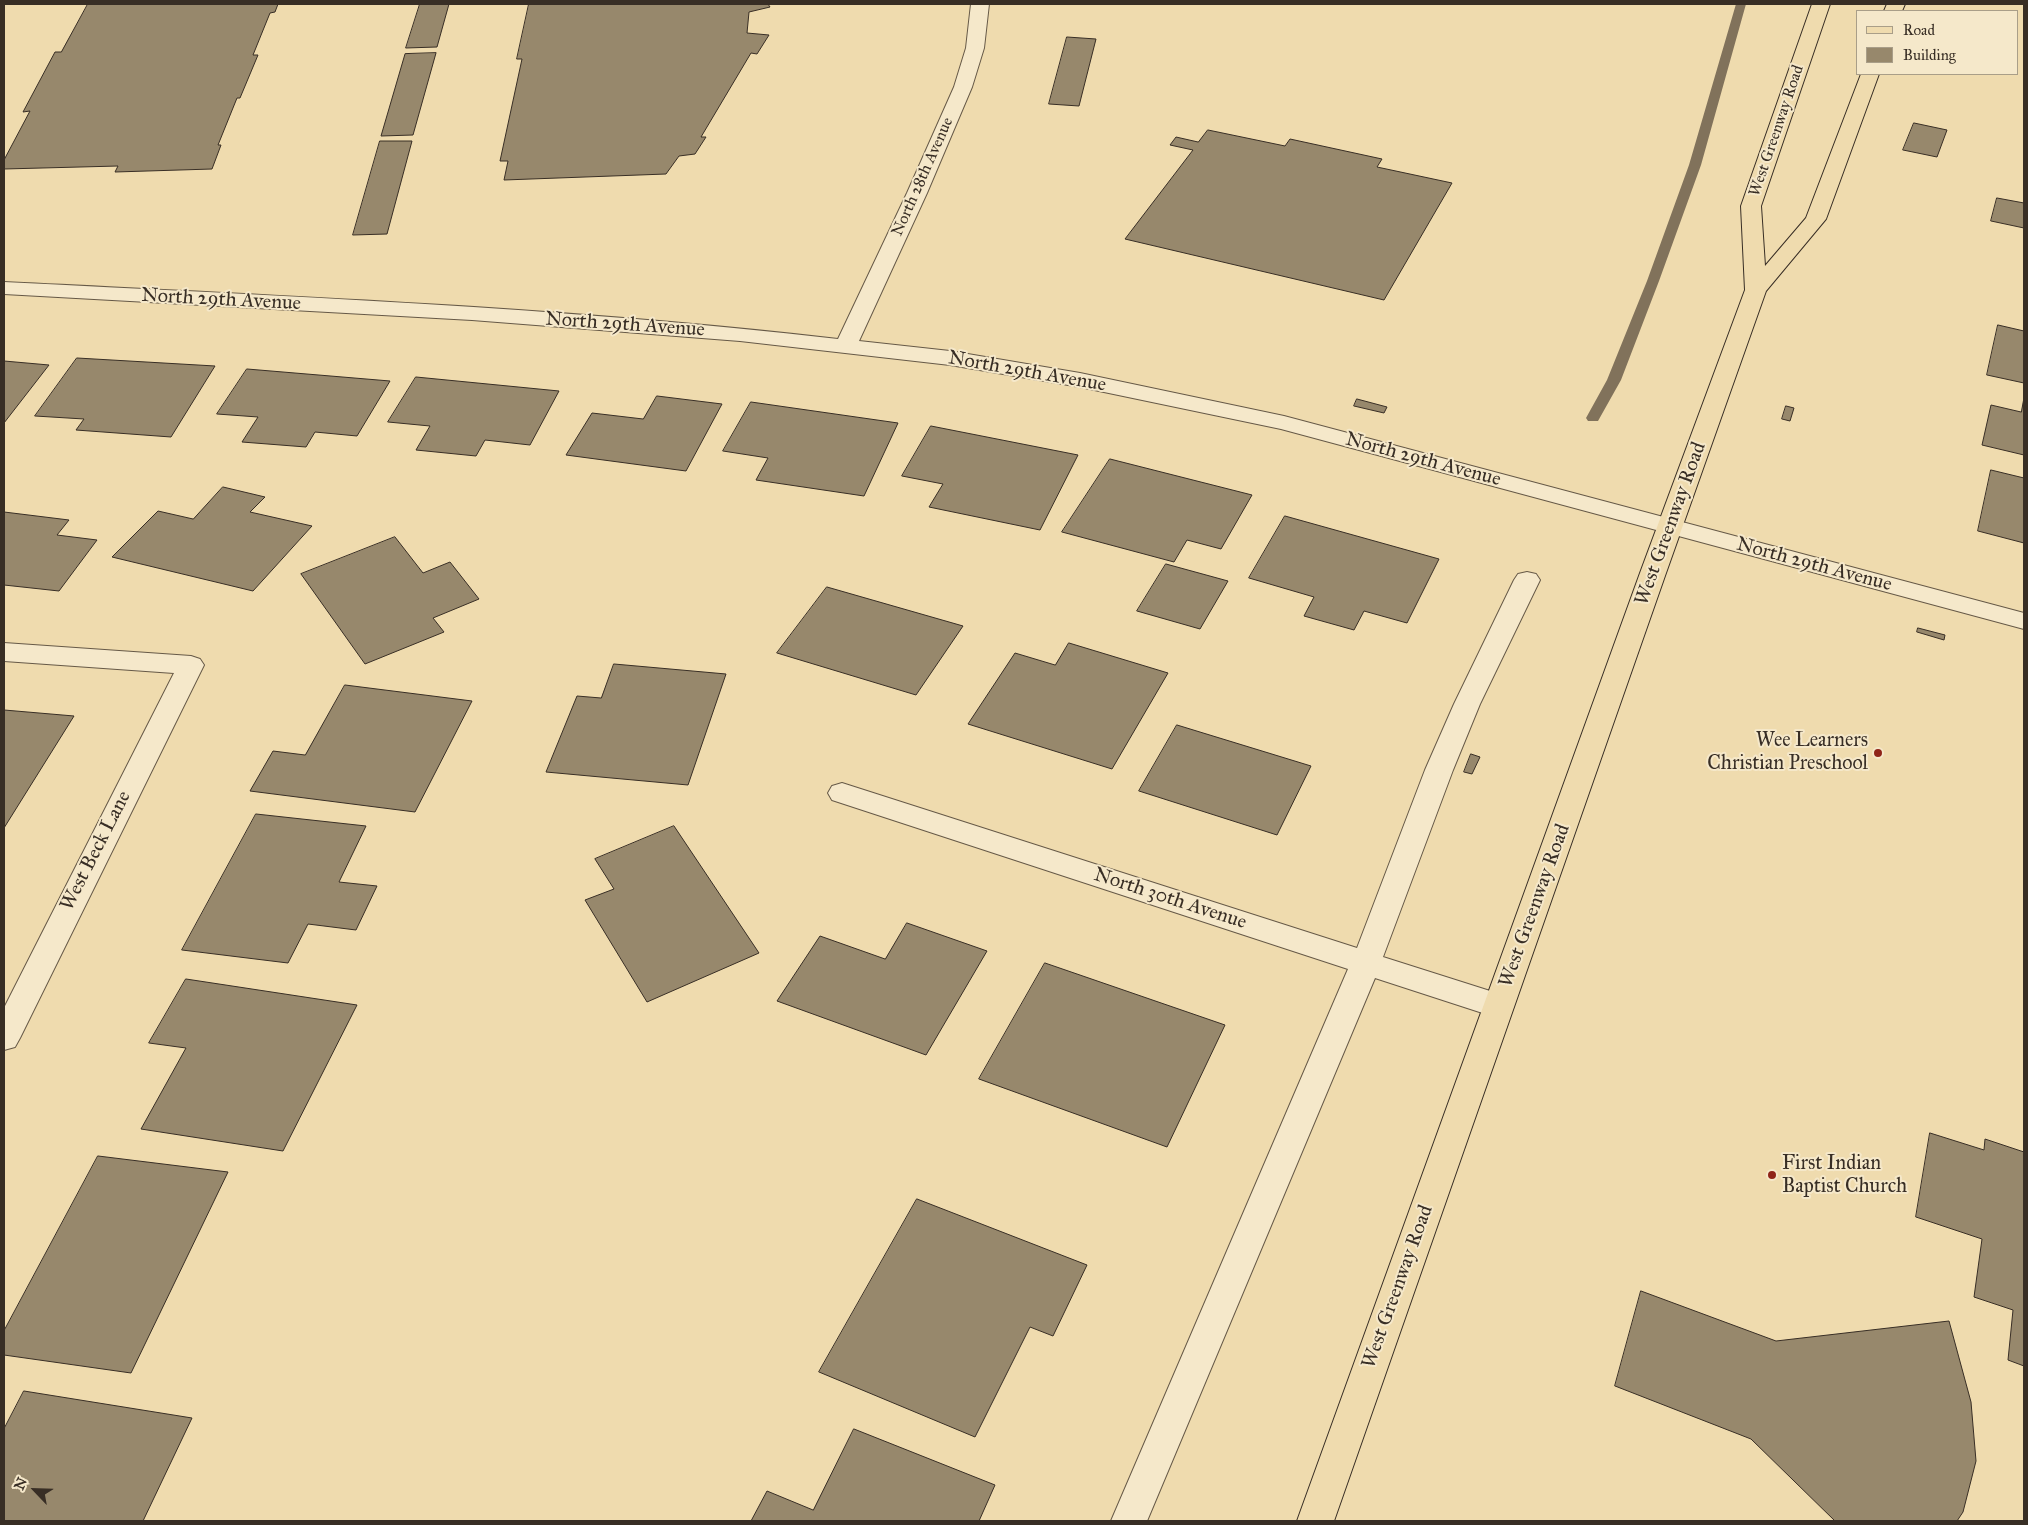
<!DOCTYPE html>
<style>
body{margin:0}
#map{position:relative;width:2028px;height:1525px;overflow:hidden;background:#efdbae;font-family:"IM FELL Great Primer",serif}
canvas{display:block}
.frame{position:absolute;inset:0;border:5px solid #382e25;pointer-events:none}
.legend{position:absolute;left:1856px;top:10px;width:162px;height:65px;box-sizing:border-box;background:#f5e8ca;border:1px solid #a99e88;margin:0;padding:6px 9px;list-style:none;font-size:15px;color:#382e25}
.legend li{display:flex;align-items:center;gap:10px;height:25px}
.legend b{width:25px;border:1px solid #a99e88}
.north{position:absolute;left:10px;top:1465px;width:50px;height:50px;-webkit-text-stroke:4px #f5e8ca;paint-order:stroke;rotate:294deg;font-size:14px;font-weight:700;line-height:20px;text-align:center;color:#382e25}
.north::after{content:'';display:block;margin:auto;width:18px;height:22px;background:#382e25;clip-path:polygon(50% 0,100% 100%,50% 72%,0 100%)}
</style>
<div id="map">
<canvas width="2028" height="1525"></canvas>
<div class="frame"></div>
<ul class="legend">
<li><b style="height:6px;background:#efdbae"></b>Road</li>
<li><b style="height:14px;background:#97886c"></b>Building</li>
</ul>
<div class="north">N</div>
</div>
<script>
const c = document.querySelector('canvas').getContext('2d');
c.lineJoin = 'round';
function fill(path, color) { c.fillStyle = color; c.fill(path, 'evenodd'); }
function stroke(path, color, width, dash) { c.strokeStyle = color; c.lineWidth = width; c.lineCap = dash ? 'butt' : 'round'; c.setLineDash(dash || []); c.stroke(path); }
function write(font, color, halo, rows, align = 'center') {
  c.font = font + ' "IM FELL Great Primer",serif'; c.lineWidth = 4; c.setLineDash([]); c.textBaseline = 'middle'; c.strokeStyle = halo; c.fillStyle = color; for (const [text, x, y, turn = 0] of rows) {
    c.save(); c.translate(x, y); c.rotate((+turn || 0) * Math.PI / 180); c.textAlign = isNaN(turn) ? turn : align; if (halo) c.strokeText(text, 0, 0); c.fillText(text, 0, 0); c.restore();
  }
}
fill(new Path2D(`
 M1736 4H1746L1701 165 1659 281 1621 380 1598 421H1588L1586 418 1607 380 1647 281 1689 165Z`), '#81725b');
const building = new Path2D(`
 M88 4H278L275 12 270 13 253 55H258L240 98H237L218 145H221L212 169 115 172 118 166 4 169V160L30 111 23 112 55 52H61Z
 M420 4H449L437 47 406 48Z
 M529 4H768L770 7 749 12 747 33 769 35 757 54 751 53 701 137H706L695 154 679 156 666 174 504 180 508 161H500L522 59H517Z
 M1067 37 1096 39 1079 106 1049 104Z
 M436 53 413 135 381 136 405 54Z
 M1914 123 1947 130 1937 157 1903 150Z
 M1208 130 1285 146 1290 139 1382 159 1377 167 1452 183 1384 300 1125 239 1193 150 1170 145 1176 137 1198 142Z
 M380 141H412L387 234 353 235Z
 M1997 198 2024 203V228L1991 221Z
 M1998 325 2024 331V383L1987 375Z
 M77 358 215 366 171 437 76 430 84 419 35 416Z
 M4 361 49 365 4 423Z
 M247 369 390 381 357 436 315 432 306 447 242 442 258 417 217 414Z
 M416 377 559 391 530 445 485 440 476 456 416 450 430 426 388 422Z
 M657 396 722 404 686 471 566 455 592 413 643 419Z
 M2024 398V455L1982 445 1991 405 2021 412Z
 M1357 399 1387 407 1384 413 1354 406Z
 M751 402 898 423 864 496 756 480 768 458 723 451Z
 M1786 406 1794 408 1790 421 1782 419Z
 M931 426 1078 455 1040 530 929 507 943 484 902 476Z
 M1110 459 1252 495 1221 549 1187 540 1174 562 1062 532Z
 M1991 470 2024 478V543L1978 531Z
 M223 487 265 497 250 512 312 526 253 591 112 557 158 511 193 519Z
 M4 512 69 520 57 535 97 540 59 591 4 585Z
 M1285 516 1439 559 1407 623 1364 611 1354 630 1304 616 1314 597 1249 578Z
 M395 537 423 573 450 562 479 599 433 618 444 632 365 664 301 574Z
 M1166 564 1228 581 1200 629 1137 611Z
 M827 587 963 626 916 695 777 653Z
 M1918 628 1945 635 1944 640 1917 632Z
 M1069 643 1168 673 1112 769 968 724 1015 653 1055 665Z
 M614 664 726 674 688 785 546 772 577 696 601 698Z
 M345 685 472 701 415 812 250 791 273 751 305 755Z
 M4 710 74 716 4 828Z
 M1177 725 1311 766 1277 835 1139 791Z
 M1471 754 1480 757 1472 774 1464 772Z
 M256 814 366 826 339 882 377 886 356 930 308 924 288 963 182 950Z
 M674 826 759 953 647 1002 585 900 614 889 595 859Z
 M907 923 987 951 926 1055 777 1001 820 936 885 959Z
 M1045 963 1225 1025 1167 1147 979 1079Z
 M186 979 357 1005 283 1151 141 1129 186 1048 149 1043Z
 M1930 1133 1984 1150 1985 1139 2024 1152V1366L2008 1360 2013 1310 1974 1297 1982 1239 1916 1217Z
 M98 1156 228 1172 131 1373 4 1355V1331Z
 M917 1199 1087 1265 1053 1336 1030 1327 975 1437 819 1372Z
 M1641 1291 1776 1341 1949 1321 1971 1402 1976 1461 1963 1512 1957 1521H1835L1751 1439 1615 1386Z
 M24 1391 192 1418 143 1521H4V1429Z
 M854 1429 995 1485 979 1521H751L767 1491 813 1510Z`);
fill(building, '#97886c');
stroke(building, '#382e25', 1);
const minor = new Path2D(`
 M971 4H989L984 48 972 87 927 193 859 341 950 351 1080 373 1284 416 2024 613V629L1281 429 1080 387 950 365 740 341 472 320 4 294V282C282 296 561 307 838 339L907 193 954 87 966 48Z
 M1527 572 1536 574 1540 580 1480 704 1453 770 1383 957 1509 997 1513 1006 1509 1015 1498 1018 1375 978 1147 1521H1111L1348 969 832 800 828 793 832 786 842 783 1357 948 1425 770 1454 704 1514 580 1518 574Z
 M4 643 191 656 200 659 204 665 20 1038 15 1047 4 1050V1008L174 673 4 661Z`);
const major = new Path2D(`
 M1812 4H1830L1761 206 1765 266 1806 218 1861 74H1879L1826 219 1766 291 1666 573 1334 1521H1297L1640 573 1745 290 1741 206Z
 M1887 4H1905L1902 11H1884Z`);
stroke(minor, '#665947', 2);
stroke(major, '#382e25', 2);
fill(minor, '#f5e8ca');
fill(major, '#efdbae');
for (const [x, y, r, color] of [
 [1878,753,5,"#8f2418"],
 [1772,1175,5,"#8f2418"]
]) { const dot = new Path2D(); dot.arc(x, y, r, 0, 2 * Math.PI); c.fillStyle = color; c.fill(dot); stroke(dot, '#f5e8ca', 2); }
write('16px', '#382e25', '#f5e8ca', [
 ["West Greenway Road",1777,131,-71],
 ["North 28th Avenue",923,177,-66]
]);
write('20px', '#382e25', '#f5e8ca', [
 ["North 29th Avenue",221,300,3],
 ["North 29th Avenue",625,325,4],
 ["North 29th Avenue",1027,372,10],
 ["North 29th Avenue",1423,460,15],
 ["West Greenway Road",1671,524,-70],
 ["North 29th Avenue",1814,565,15],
 ["West Beck Lane",96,851,-63],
 ["North 30th Avenue",1170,899,18],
 ["West Greenway Road",1535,906,-70],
 ["West Greenway Road",1398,1287,-70]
]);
write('20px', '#382e25', '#f5e8ca', [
 ["Wee Learners",1868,741],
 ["Christian Preschool",1868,764],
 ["First Indian",1782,1164,"left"],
 ["Baptist Church",1782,1187,"left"]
], 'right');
</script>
